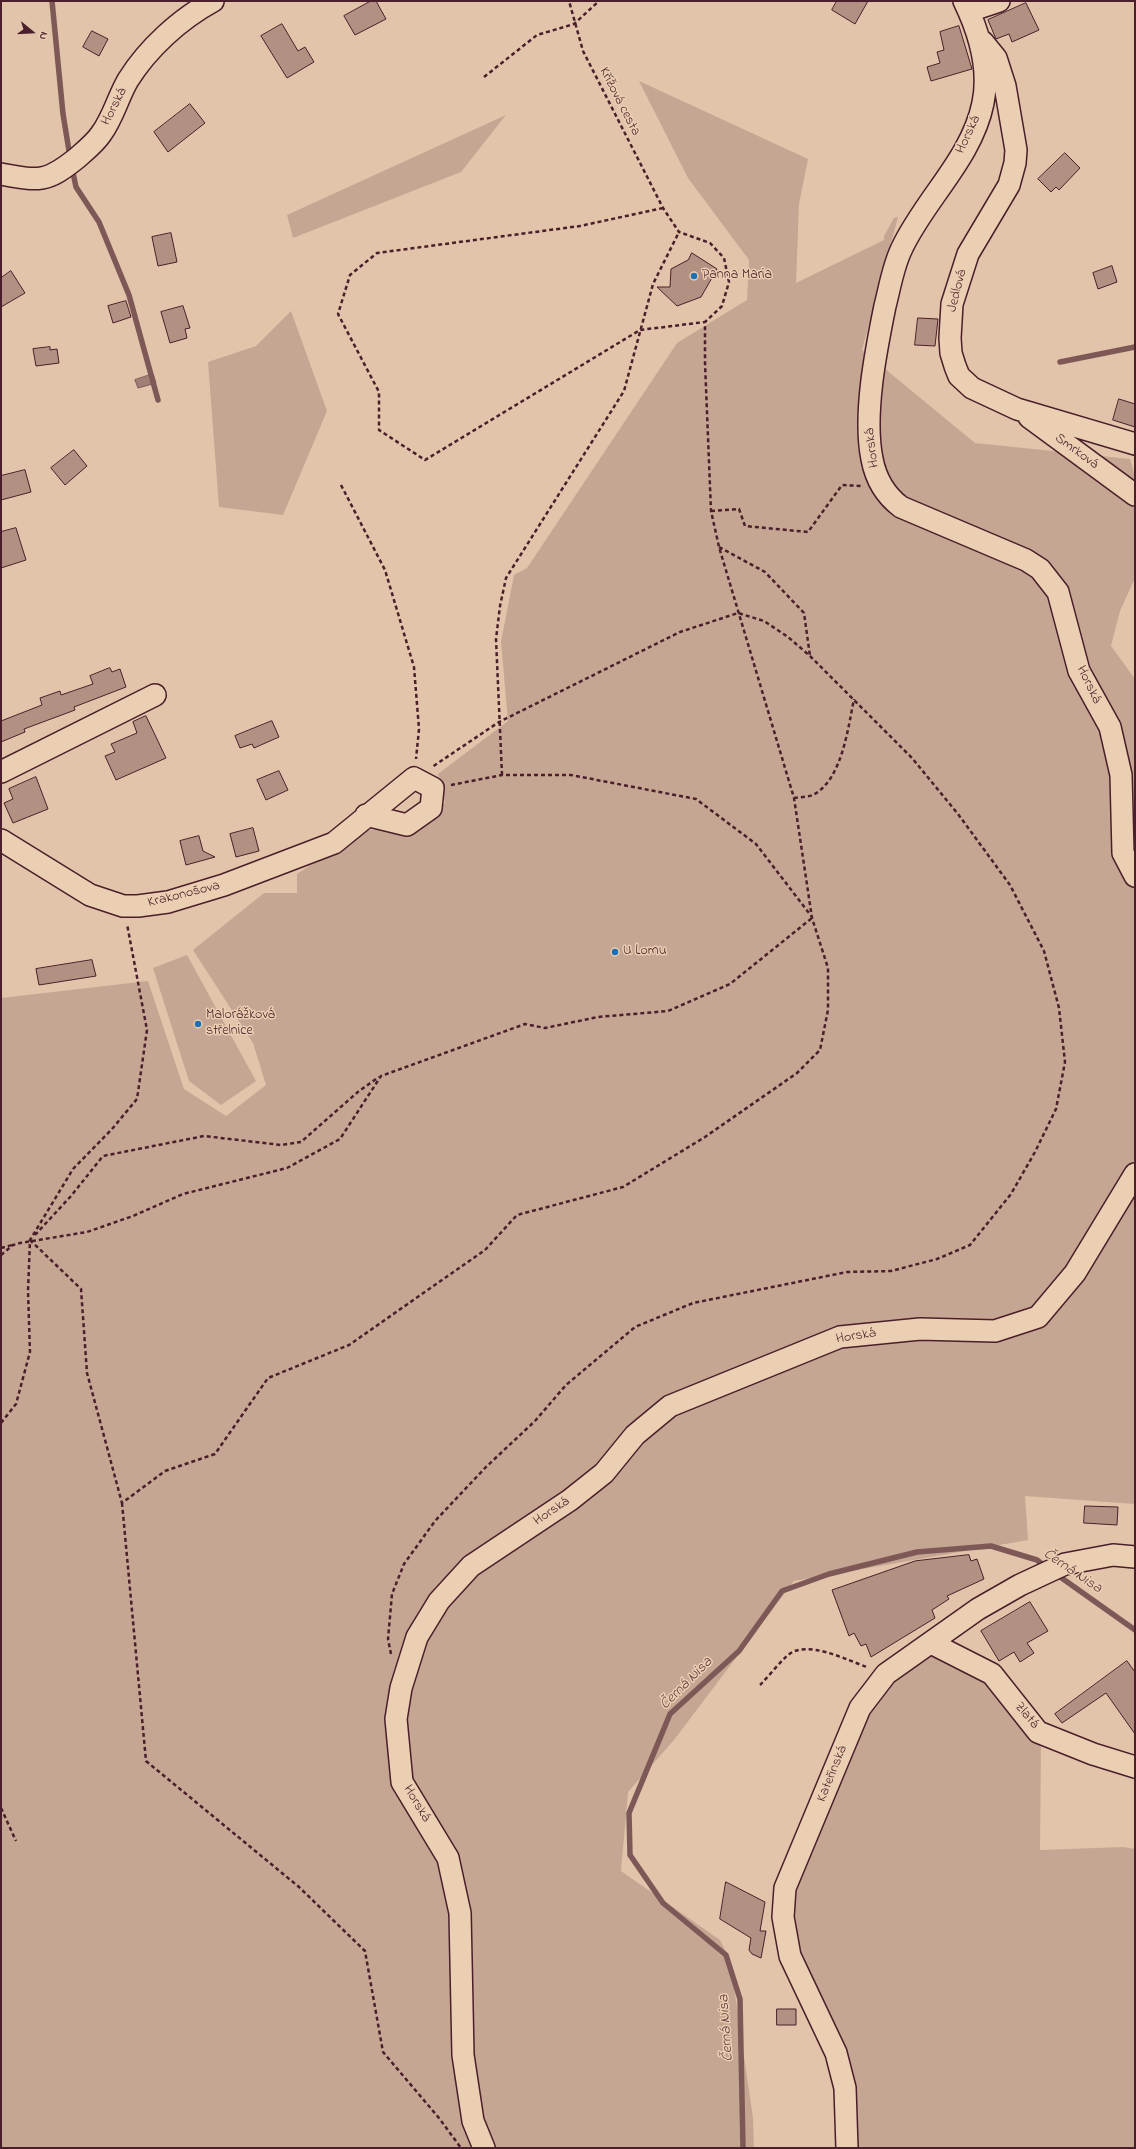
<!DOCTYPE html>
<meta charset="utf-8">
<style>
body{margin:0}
#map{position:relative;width:1136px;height:2149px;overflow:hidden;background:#e1c4aa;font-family:"Indie Flower",sans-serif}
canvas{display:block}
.frame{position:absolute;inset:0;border:2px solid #4a1f2b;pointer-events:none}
.north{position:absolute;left:12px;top:12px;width:40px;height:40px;-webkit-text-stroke:3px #ebcfb2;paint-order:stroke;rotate:108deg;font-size:11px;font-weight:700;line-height:16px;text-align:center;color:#4a1f2b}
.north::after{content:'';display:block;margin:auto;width:14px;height:18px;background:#4a1f2b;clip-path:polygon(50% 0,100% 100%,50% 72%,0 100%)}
</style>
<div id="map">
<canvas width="1136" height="2149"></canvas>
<div class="frame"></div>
<div class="north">N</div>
</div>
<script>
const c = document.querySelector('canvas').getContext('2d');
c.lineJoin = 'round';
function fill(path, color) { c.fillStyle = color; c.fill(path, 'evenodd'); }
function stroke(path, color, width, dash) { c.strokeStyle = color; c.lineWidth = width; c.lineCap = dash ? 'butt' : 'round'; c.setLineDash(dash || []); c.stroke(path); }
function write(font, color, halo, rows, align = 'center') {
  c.font = font + ' "Indie Flower",sans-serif'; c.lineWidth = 3; c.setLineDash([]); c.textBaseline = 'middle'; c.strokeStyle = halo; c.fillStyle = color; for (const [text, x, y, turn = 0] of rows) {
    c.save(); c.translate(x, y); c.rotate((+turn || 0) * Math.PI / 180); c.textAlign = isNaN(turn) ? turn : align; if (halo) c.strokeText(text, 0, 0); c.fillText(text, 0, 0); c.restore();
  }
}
fill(new Path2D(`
 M639 81 808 159 799 204 796 283 884 240V236L894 218 898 217 862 350 975 443 1130 459 1135 476V578L1120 611 1111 646 1135 679V1504L1025 1496 1028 1540 794 1581 674 1740 628 1792 621 1871 720 1940 730 1960 753 2118 754 2148H1V998L148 981 184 1089 226 1116 266 1085 253 1043 193 950 264 893H297V874L363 830 414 829 445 803 438 774 508 721 501 642 514 575 527 568 677 343 747 300 749 260 688 178Z
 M506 115 461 172 293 238 287 215Z
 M291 311 327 411 283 515 219 507 208 362 256 346Z
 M187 955 256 1081 221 1105 189 1081 153 968Z
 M924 1655 961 1663 989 1678 1041 1740 1040 1850 1123 1847 1135 1849V2148H856L799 1953 792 1917 795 1890 868 1712 893 1681Z`), '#c5a692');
const water = new Path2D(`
 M153 374 156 383 138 388 135 380Z`);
fill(water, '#a17e75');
stroke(water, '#7e5857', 1);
stroke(new Path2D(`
 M52 1 63 114 70 157
 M72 168 76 187 99 222 129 295 158 400
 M1060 362 1135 347
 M1056 1574 1135 1630
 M743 2148 740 1999 726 1955 663 1903 630 1855 629 1813 670 1714 739 1651 782 1591 829 1574 917 1552 991 1546 1037 1560 1047 1568`), '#7e5857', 5.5);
const building = new Path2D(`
 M371 1H376L386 19 355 35 344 16Z
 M837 1H868L855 24 832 10Z
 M1026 3 1039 30 1012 42 1009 34 996 39 988 20Z
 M282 24 298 51 305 47 314 62 287 78 261 36Z
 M959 26 972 69 931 81 927 67 940 63 937 52 944 50 940 32Z
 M92 31 108 39 99 56 83 47Z
 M190 104 205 123 168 152 154 132Z
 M1065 153 1080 168 1059 190 1056 187 1051 192 1038 179Z
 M171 233 177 262 158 266 152 237Z
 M692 253 717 269 701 297 677 306 657 287H670L671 269 688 260Z
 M1112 266 1117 282 1098 289 1093 273Z
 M11 271 25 293 1 307V278Z
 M126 301 131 317 113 323 108 306Z
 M183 306 190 328 185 329 187 338 170 343 161 312Z
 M918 318 938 319 935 346 915 345Z
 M50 347V350L57 349 59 363 36 366 33 349Z
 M1119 399 1135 404V427L1113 420Z
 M74 450 87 466 65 485 51 468Z
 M25 470 31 492 1 500V476Z
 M16 528 26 560 1 568V532Z
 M110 668 112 672 120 669 126 687 74 707 75 710 24 729 25 732 1 742V721L42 705 40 698 60 691 61 695 93 684 90 676Z
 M146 716 166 758 116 780 105 756 115 752 111 744 137 733 133 722Z
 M272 721 279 737 254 748 252 744 240 748 235 736Z
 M279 771 288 790 266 800 257 780Z
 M36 777 48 809 13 823 4 803 13 799 9 789Z
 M253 828 259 851 236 857 230 834Z
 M199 836 203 851 215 857 186 865 180 841Z
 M92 960 96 976 39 985 36 969Z
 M1085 1506 1118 1507 1117 1525 1084 1523Z
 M969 1555 971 1561 977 1559 984 1579 947 1596 949 1599 932 1610 935 1618 871 1657 866 1644 861 1646 854 1633 849 1636 832 1590 915 1561Z
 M1030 1602 1048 1631 1027 1643 1034 1653 1020 1662 1014 1652 999 1661 981 1631Z
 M1127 1661 1135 1672V1734L1106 1693 1062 1723 1055 1714Z
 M726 1882 765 1902 760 1931H766L761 1958 752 1954 749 1950 751 1938 720 1919Z
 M777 2009H796V2025H777Z`);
fill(building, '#b29182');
stroke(building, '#4a1f2b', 1);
const minor = new Path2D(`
 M964 1C979 32 990 69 983 103 972 158 925 199 902 248 893 266 890 287 885 306 876 350 863 415 872 459 876 480 885 495 901 507L1026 560 1040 569 1058 592 1079 671 1110 727 1121 775 1123 853 1135 876
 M969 11 999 1
 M983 42 996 58 1005 86 1016 150 1015 163 1009 185 968 254 952 304 950 338 951 353 955 366 959 376 972 388 1017 409 1135 444
 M1 174C39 181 46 183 77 158 85 151 95 143 101 134 113 118 118 97 128 80 148 48 180 19 213 1
 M1029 417 1135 495
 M1 772 155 695
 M1 840 90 895 123 906H138L168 902 224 885 334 843 414 778 433 788 431 808 407 825 366 815
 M931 1643 992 1674 1038 1732 1093 1754 1135 1767
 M484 2148 473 2121 463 2055 460 1913 448 1858 402 1782 396 1719 401 1688 417 1637 439 1601 471 1566 570 1500 604 1473 635 1435 670 1406 840 1337 920 1329 995 1331 1038 1317 1075 1273 1135 1174
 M847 2148 845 2088 836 2053 790 1956 783 1917 785 1888 860 1708 886 1674 978 1609 1020 1585 1065 1564 1113 1555 1135 1557`);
stroke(minor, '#4a1f2b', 24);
stroke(new Path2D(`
 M484 77 537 35 574 24 599 1
 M663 208 580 226 377 253 350 275 338 314 379 392V430L425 460 640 330 705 322
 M341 485 385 570 414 667 419 729 416 759
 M711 511 739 509 745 526 808 532 842 485 861 486
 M719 547 765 572 804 613 810 656
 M502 775 496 639 500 606 506 578 624 391 653 284 679 232
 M451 785 502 775H571L696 799 756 844 812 917
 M794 798C800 797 808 797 813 795 842 780 848 728 854 699
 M35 1235 71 1196 103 1156 204 1136 281 1145 301 1142 359 1091 379 1077
 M30 1240 81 1289 87 1373 122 1503 165 1471 215 1454 268 1378 349 1345 485 1250 517 1215 623 1187 705 1137 797 1073 820 1050 828 1010V968L812 918 794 798 719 547 711 511 705 363V322L722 306 729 282 724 258 710 243 679 232 663 208 583 51 569 1
 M1 1248 12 1245
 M1 1255 13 1245 20 1243 87 1232 133 1216 183 1194 287 1168 340 1139 381 1076 525 1024 545 1028 598 1017 668 1011 730 984 812 918
 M1 1423 16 1404 30 1352 28 1291 30 1240 73 1169 112 1129 137 1099 147 1030 127 924
 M122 1503 146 1761 299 1887 365 1951 383 2052 439 2118 461 2148
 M391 1654 388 1639 392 1594 404 1564 435 1521 486 1467 535 1421 566 1385 635 1327 693 1303 847 1272 891 1271 937 1259 970 1245 1011 1194 1035 1152 1056 1109 1065 1062 1059 1008 1044 951 1010 885 958 814 912 758 810 656 788 637 764 621 738 613 680 632 499 722 432 767
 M760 1685C769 1676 778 1664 788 1655 807 1639 846 1660 867 1667
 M1 1808 16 1841`), '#4a1f2b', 2.5, [4, 3]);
stroke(minor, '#ebcfb2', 21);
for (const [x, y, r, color] of [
 [694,276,4,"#1f6fb2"],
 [615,952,4,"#1f6fb2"],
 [198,1024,4,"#1f6fb2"]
]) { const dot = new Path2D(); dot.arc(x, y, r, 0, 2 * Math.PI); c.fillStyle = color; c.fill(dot); stroke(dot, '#ebcfb2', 1.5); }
write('14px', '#4a1f2b', '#ebcfb2', [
 ["Křížová cesta",619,102,63],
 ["Horská",115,107,-63],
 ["Horská",969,135,-65],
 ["Jedlová",958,291,-76],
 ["Horská",873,448,-97],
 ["Smrková",1076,452,36],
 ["Horská",1088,685,64],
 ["Krakonošova",184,895,-14],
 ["Horská",856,1337,-9],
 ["Horská",552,1512,-34],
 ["Zlatá",1026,1716,50],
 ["Kateřinská",833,1774,-68],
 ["Horská",416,1804,59]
]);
write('14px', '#4a1f2b', '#ebcfb2', [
 ["Panna Maria",702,276],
 ["U Lomu",623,952],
 ["Malorážková",206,1016],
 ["střelnice",206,1032]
], 'left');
write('italic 15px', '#60373e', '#ebcfb2', [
 ["Černá Nisa",1072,1572,34],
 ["Černá Nisa",687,1684,-45],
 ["Černá Nisa",727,2028,-94]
]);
</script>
